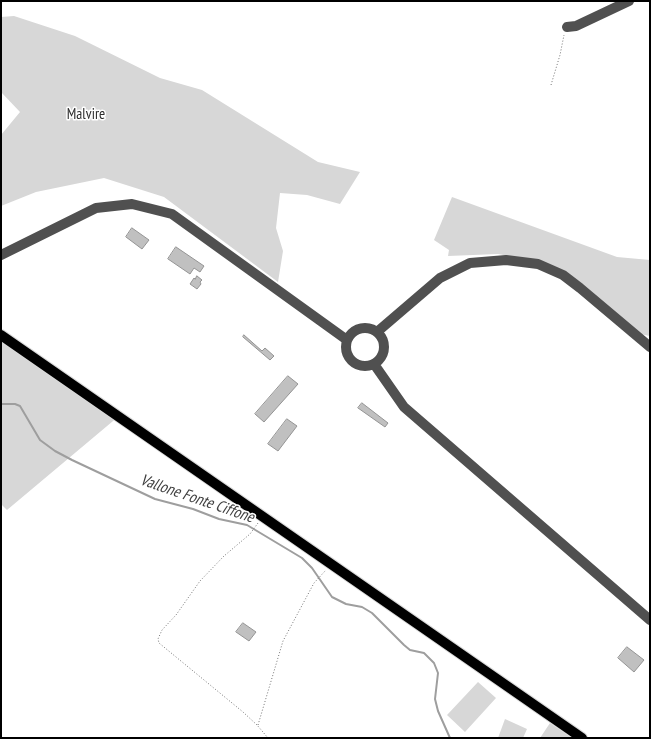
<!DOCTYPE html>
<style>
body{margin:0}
#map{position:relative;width:651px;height:739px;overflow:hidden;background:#fff;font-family:"PT Sans Narrow",sans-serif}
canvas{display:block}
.frame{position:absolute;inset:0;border:2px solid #000;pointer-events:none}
</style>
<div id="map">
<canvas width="651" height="739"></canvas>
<div class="frame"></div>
</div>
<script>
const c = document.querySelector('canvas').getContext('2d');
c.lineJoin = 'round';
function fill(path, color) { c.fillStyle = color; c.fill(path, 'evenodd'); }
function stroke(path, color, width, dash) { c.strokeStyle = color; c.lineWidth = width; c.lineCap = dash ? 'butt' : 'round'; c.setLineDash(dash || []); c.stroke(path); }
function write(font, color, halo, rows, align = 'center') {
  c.font = font + ' "PT Sans Narrow",sans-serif'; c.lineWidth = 3; c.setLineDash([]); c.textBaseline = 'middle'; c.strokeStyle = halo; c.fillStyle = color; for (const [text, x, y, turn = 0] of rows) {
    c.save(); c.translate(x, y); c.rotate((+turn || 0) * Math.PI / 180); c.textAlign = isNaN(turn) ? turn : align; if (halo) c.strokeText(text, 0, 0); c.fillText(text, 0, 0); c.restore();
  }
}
fill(new Path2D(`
 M14 16 75 36 160 78 202 90 318 162 360 172 340 204 307 195 280 193 276 228 283 251 278 282 164 197 104 178 36 192 1 206V135L20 112 1 92V17Z
 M452 197 617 257 650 260V336L640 334 541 262 498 254 448 256 449 250 434 240Z
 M1 337 119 416 7 510 1 504Z
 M478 682 496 698 465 732 447 715Z
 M505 719 527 729 523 738H498Z
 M550 723 572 738H540Z`), '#d7d7d7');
stroke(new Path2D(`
 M1 404H15L20 406 40 440 55 451 72 460 155 499 193 509 219 519 247 525 302 558 312 568 332 597 346 604 362 607 372 613 404 645 410 650 424 653 434 663 438 673 435 699 438 711 450 738`), '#9e9e9e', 2);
const building = new Path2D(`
 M132 228 149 240 142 249 126 237Z
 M176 247 204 266 200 272 194 268 190 274 168 259Z
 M197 276 202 280 200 282 201 284 197 289 190 284 194 278 195 279Z
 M244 335 262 351 265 348 274 356 270 360 243 337Z
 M288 376 298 384 264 422 255 414Z
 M362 403 388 423 385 427 358 408Z
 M287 419 297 426 278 451 268 444Z
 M243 623 256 632 249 641 236 632Z
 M627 647 644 660 634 672 618 658Z`);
fill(building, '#c0c0c0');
stroke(building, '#949494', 1);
const major = new Path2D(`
 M1 335 582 738`);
stroke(major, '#dbdbdb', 12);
stroke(new Path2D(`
 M551 85 560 55 564 35
 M258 523 250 534 224 556 200 581 176 615 162 630 158 639 159 643 243 712 257 725 268 738
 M258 725 283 641 314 583 326 570`), '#727272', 1, [1, 2]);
stroke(new Path2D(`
 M567 27 576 26 629 1
 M1 255 96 208 132 204 172 214 347 340
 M346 347a19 19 0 1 1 38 0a19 19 0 1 1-38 0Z
 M377 332 440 278 470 263 506 260 538 264 563 275 580 288 650 347
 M374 364 404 407 650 620`), '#505050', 10);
stroke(major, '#000', 10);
write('15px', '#2e2e2e', '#fff', [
 ["Malvire",86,115]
]);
write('italic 16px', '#3f3f3f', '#fff', [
 ["Vallone Fonte Ciffone",197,499,19]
]);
</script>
